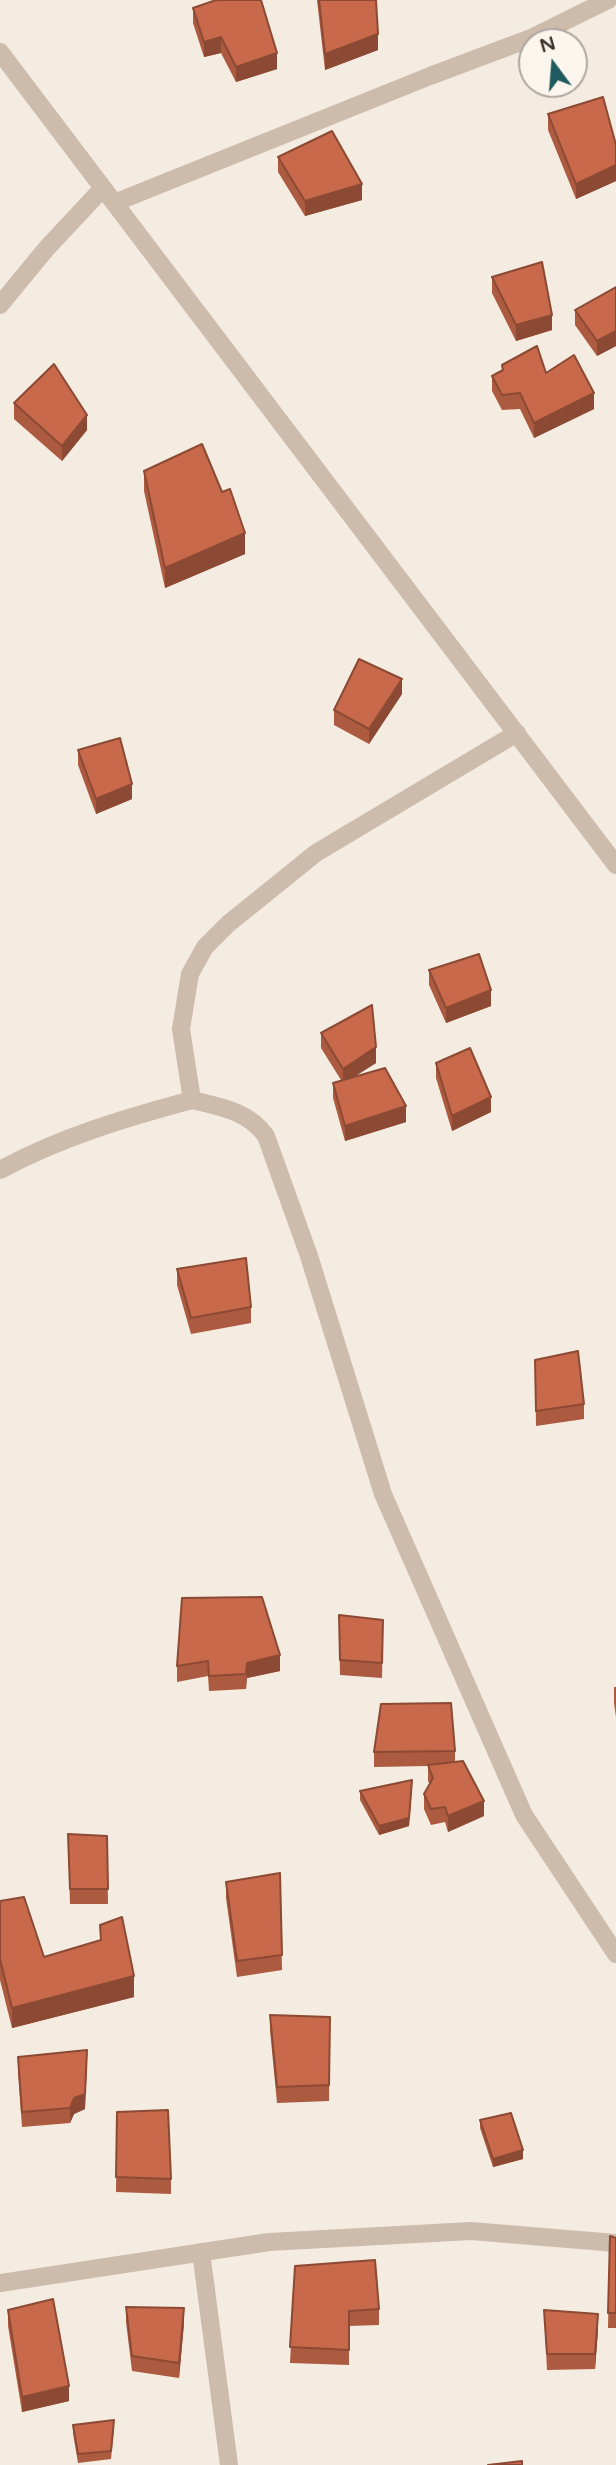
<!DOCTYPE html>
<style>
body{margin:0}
#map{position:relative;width:616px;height:2465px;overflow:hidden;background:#f4ebe1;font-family:"Varela Round",sans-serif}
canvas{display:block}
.north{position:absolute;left:518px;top:28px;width:70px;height:70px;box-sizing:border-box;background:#fbf5ee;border:2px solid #aea6a0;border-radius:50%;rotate:344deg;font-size:19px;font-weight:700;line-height:28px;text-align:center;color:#3b302b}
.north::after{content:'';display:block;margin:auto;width:24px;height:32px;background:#1f5a5e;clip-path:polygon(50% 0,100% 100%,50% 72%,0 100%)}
</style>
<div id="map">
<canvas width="616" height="2465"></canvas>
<div class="north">N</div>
</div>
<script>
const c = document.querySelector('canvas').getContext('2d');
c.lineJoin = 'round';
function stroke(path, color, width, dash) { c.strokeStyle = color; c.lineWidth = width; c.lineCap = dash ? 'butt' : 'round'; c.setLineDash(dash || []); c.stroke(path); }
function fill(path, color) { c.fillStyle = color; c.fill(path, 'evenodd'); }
stroke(new Path2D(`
 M0 52 616 865
 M114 203 430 76 531 38 608 0
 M0 305 46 249 103 188
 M192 1100C221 1107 248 1111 266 1136L309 1256 383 1494 524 1815 616 1954
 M0 1170C61 1137 125 1118 192 1100L181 1029 190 974 205 947 228 924 316 853 517 733
 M201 2252 229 2465
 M0 2283 269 2242 471 2231 616 2243`), '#cdbbac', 18);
fill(new Path2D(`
 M317 0H376L378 50 325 70Z
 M193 8 277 69 236 82 221 53 204 57 193 23Z
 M548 114 616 145V181L576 199 548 130Z
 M278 157 362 200 305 216 278 172Z
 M492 277 552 330 516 341 492 293Z
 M616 287V346L597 356 575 325V310Z
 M502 365 546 373 594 409 534 438 520 409 502 410 492 391V376L502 371Z
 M14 403 87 430 62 461 14 419Z
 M144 471 245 554 165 588 144 491Z
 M402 694 369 744 334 725V710Z
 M78 750 132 799 96 814 78 765Z
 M429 970 491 1006 446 1023 429 985Z
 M321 1033 376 1063 355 1076 406 1122 345 1141 333 1098V1083L341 1080 321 1048Z
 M436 1063 491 1112 452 1131 436 1078Z
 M177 1269 251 1307V1323L191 1334 177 1285Z
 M535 1360 584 1404V1419L536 1426Z
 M182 1598 280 1671 247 1678 246 1689 209 1691 208 1676 177 1682V1666Z
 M339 1615 383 1620 382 1678 340 1675Z
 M614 1687H616V1717L614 1703Z
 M455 1751V1762L484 1816 448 1832 445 1822 431 1825 424 1809V1794L430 1784 428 1781V1766L374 1767V1752Z
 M412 1788 409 1826 379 1835 360 1800V1791Z
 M68 1834 107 1836 108 1904H70Z
 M280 1873 282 1970 237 1977 226 1898V1882Z
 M0 1901 44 1957 100 1941V1925L134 1997 12 2028 0 1980Z
 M270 2015 330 2017 329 2101 277 2103 270 2030Z
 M18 2057 87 2065 85 2109 74 2114 70 2123 22 2127 18 2072Z
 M117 2112 171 2179V2194L116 2192Z
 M480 2120 523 2159 493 2167 480 2128Z
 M610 2236 616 2238V2328H608Z
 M295 2266 379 2309V2325L349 2326V2365L290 2363Z
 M126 2307 184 2323 179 2378 132 2371 126 2322Z
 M8 2310 69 2401 22 2412 8 2326Z
 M544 2310 598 2330 595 2369 547 2370Z
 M73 2425 114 2428 111 2459 78 2463 73 2433Z`), '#ac5a40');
fill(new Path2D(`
 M378 34V50L325 70V54Z
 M221 37V53L204 57V42Z
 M277 53V69L236 82V67Z
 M616 165V181L576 199V184Z
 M362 184V200L305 216V201Z
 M552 315V330L516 341V325Z
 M616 331V346L597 356V341Z
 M594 393V409L534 438V423Z
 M87 415V430L62 461V446Z
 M245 533V554L165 588V568Z
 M402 679V694L369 744V729Z
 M132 784V799L96 814V799Z
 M491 990V1006L446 1023V1008Z
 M376 1047V1063L343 1084V1069Z
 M491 1097V1112L452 1131V1116Z
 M406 1106V1122L345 1141V1126Z
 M280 1655V1671L247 1678 246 1689 247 1663Z
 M412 1780 409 1826 379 1835V1826Z
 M484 1801V1816L448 1832V1816Z
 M134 1976V1997L12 2028V2008Z
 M87 2050 85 2109 74 2114 70 2123V2108Z
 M523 2150V2159L493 2167V2159Z
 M184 2308V2323L179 2378V2363Z
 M598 2314V2330L595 2369V2354Z
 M69 2386V2401L22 2412V2397Z`), '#8c4a34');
const building = new Path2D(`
 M216 0H261L277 53 236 67 221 37 204 42 193 8Z
 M319 0H376L378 34 325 54Z
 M603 97 616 145V165L576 184 548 114Z
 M332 131 362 184 305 201 278 157Z
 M542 262 552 315 516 325 492 277Z
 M616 287V331L597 341 575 310Z
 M537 346 546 373 574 355 594 393 534 423 520 393 502 395 492 376 503 370 502 365Z
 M54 364 87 415 62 446 14 403Z
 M202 444 222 492 230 489 245 533 165 568 144 471Z
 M359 659 402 679 369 729 334 710Z
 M120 738 132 784 96 799 78 750Z
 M479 954 491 990 446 1008 429 970Z
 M372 1005 376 1047 343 1069 321 1033Z
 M470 1048 491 1097 452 1116 436 1063Z
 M385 1068 406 1106 345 1126 333 1083Z
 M246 1258 251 1307 191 1318 177 1269Z
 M578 1351 584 1404 536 1411 535 1360Z
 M262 1597 280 1655 247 1663 246 1674 209 1676 208 1661 177 1666 182 1598Z
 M339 1615 383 1620 382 1663 340 1660Z
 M451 1703 455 1751 374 1752 381 1704Z
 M463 1761 484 1801 448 1816 445 1807 431 1809 424 1794 433 1778 428 1765Z
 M412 1780 409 1818 379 1826 360 1791Z
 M68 1834 107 1836 108 1889H70Z
 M280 1873 282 1955 237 1961 226 1882Z
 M24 1897 44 1957 101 1940 100 1925 122 1917 134 1976 12 2008 0 1959V1901Z
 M270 2015 330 2017 329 2085 277 2087Z
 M87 2050 85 2094 74 2098 70 2108 22 2112 18 2057Z
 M168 2110 171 2179 116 2177 117 2112Z
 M511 2113 523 2150 493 2159 480 2120Z
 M610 2236 616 2238V2313H608Z
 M375 2260 379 2309 349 2311V2350L290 2347 295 2266Z
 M53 2299 69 2386 22 2397 8 2310Z
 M126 2307 184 2308 179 2363 132 2356Z
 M544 2310 598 2314 595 2354H547Z
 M114 2420 111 2451 78 2454 73 2425Z
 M522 2461V2465H488Z`);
fill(building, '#c8694b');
stroke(building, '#8c4a34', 2);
</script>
